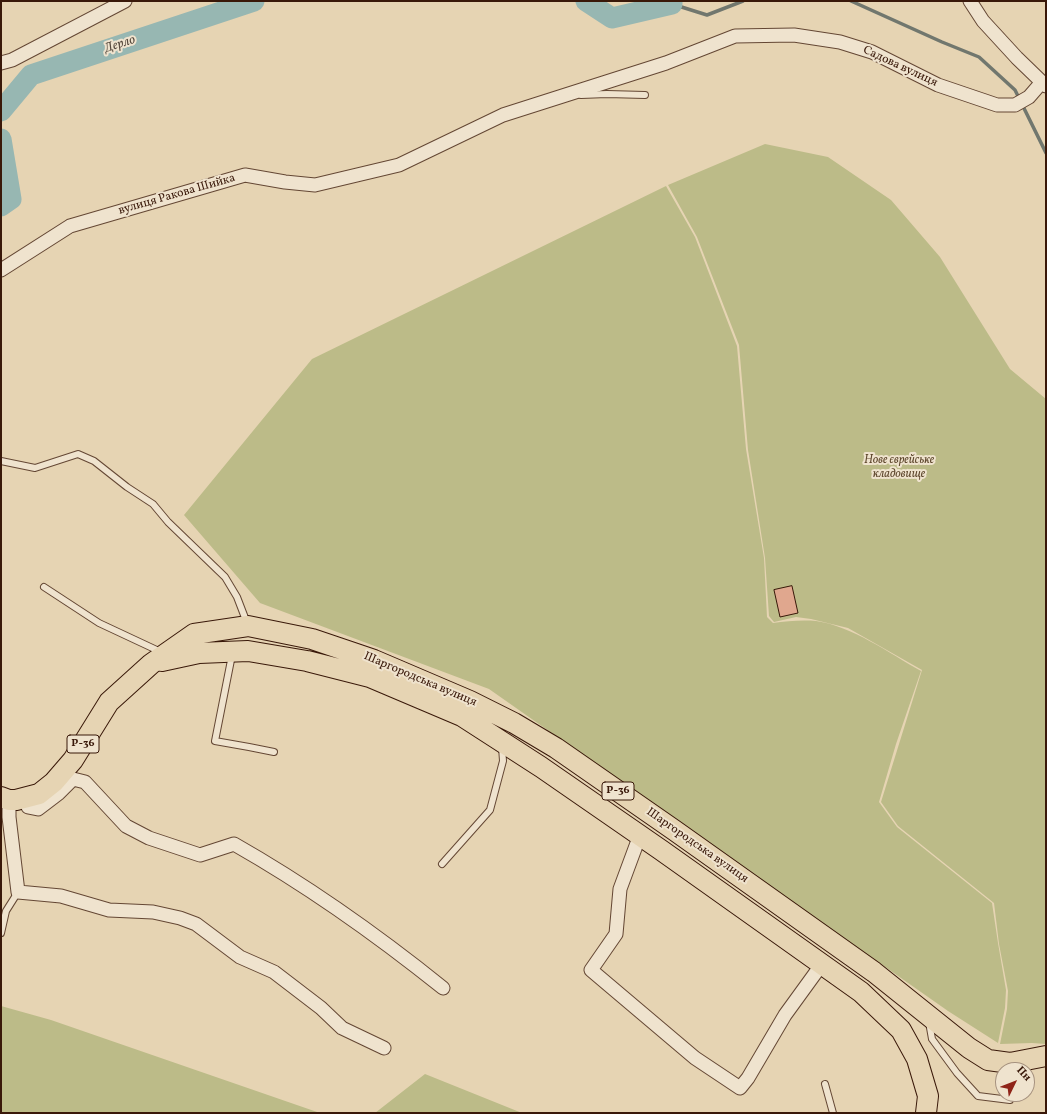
<!DOCTYPE html>
<meta charset="utf-8">
<style>
body{margin:0}
#map{position:relative;width:1047px;height:1114px;overflow:hidden;background:#e6d4b3;font-family:Vollkorn,serif}
canvas{display:block}
.frame{position:absolute;inset:0;border:2px solid #391809;pointer-events:none}
.north{position:absolute;left:995px;top:1062px;width:40px;height:40px;box-sizing:border-box;background:#efe3ce;border:1px solid #a6927f;border-radius:50%;rotate:47deg;font-size:11px;font-weight:700;line-height:16px;text-align:center;color:#391809}
.north::after{content:'';display:block;margin:auto;width:14px;height:18px;background:#8f2418;clip-path:polygon(50% 0,100% 100%,50% 72%,0 100%)}
</style>
<div id="map">
<canvas width="1047" height="1114"></canvas>
<div class="frame"></div>
<div class="north">Пн</div>
</div>
<script>
const c = document.querySelector('canvas').getContext('2d');
c.lineJoin = 'round';
function fill(path, color) { c.fillStyle = color; c.fill(path, 'evenodd'); }
function stroke(path, color, width, dash) { c.strokeStyle = color; c.lineWidth = width; c.lineCap = dash ? 'butt' : 'round'; c.setLineDash(dash || []); c.stroke(path); }
function write(font, color, halo, rows, align = 'center') {
  c.font = font + ' Vollkorn,serif'; c.lineWidth = 4; c.setLineDash([]); c.textBaseline = 'middle'; c.strokeStyle = halo; c.fillStyle = color; for (const [text, x, y, turn = 0] of rows) {
    c.save(); c.translate(x, y); c.rotate((+turn || 0) * Math.PI / 180); c.textAlign = isNaN(turn) ? turn : align; if (halo) c.strokeText(text, 0, 0); c.fillText(text, 0, 0); c.restore();
  }
}
fill(new Path2D(`
 M765 144 828 157 891 200 940 257 1010 369 1046 399V1044L1032 1043 1000 1044 1007 1009 1008 991 999 944 994 903 898 826 881 802 922 670 848 628 811 619 796 617 774 622 769 616 765 558 748 450 739 345 697 237 668 185Z
 M666 186 695 237 737 346 746 449 764 558 767 617 773 623C787 621 802 620 816 621 852 626 889 653 921 671L896 744 879 802 897 827 992 903 998 943 1006 990 1005 1008 998 1043 948 1011 489 689 260 603 184 515 312 359Z
 M1 1006 51 1020 320 1113H1Z
 M425 1074 522 1113H375Z`), '#bcbb88');
stroke(new Path2D(`
 M851 1 942 42 979 57 1015 90 1046 153
 M672 4 707 15 743 1`), '#71776e', 3.5);
stroke(new Path2D(`
 M586 1 612 18 672 4V1
 M1 111 31 75 254 1
 M1 139 11 199 1 206`), '#97b7b2', 21);
const building = new Path2D(`
 M792 586 798 613 780 617 774 590Z`);
fill(building, '#e0a78e');
stroke(building, '#391809', 1);
const service = new Path2D(`
 M581 95 607 94 645 95
 M1 461 35 468 78 454 94 461 127 487 153 504 168 522 225 577 237 597 247 623
 M44 587 99 623 161 652
 M232 655 215 741 249 747 274 752
 M442 864 490 810 503 761 502 747
 M1 933 6 911 18 892
 M929 1022 932 1039 957 1073 978 1096 1010 1100
 M825 1084 833 1113`);
const minor = new Path2D(`
 M970 1 983 21 1017 58 1046 86
 M1 63 12 60 125 1
 M1 270 70 226 245 175 285 182 315 185 399 165 503 115 666 63 735 36 794 35 840 42 872 52 938 85 997 105H1015L1029 97 1042 82
 M25 798 28 807 38 809 59 793 73 779 85 782 126 826 149 838 200 855 234 844C308 886 377 935 443 988
 M9 800V817L18 892 61 896 109 910 153 912 180 918 196 924 240 957 274 972 321 1008 342 1028 384 1048
 M640 835 620 889 616 934 591 970 695 1058 740 1088 748 1078 785 1015 822 964`);
const primary = new Path2D(`
 M162 661 199 653 248 651 307 661 370 677 462 716 541 767 661 850 861 992 901 1030 917 1059 928 1096 926 1113
 M1 797 9 800H16L39 794 54 782 73 760 109 702 151 664 194 634 248 626 312 639 374 660 470 701 514 723 556 748 674 830 874 972 969 1048 988 1060 1010 1063 1046 1056`);
stroke(service, '#644734', 8);
stroke(minor, '#644734', 15);
stroke(primary, '#391809', 22);
stroke(service, '#efe3ce', 6);
stroke(minor, '#efe3ce', 13);
stroke(primary, '#e6d4b3', 20);
for (const [x, y, w] of [
 [83,744,32],
 [618,791,32]
]) { const box = new Path2D(); box.roundRect(x - w / 2, y - 9, w, 18, 3); c.fillStyle = '#efe3ce'; c.fill(box); stroke(box, '#391809', 1); }
write('bold 11px', '#391809', null, [
 ["Р-36",83,744],
 ["Р-36",618,791]
]);
write('12px', '#391809', '#efe3ce', [
 ["Садова вулиця",900,67,25],
 ["вулиця Ракова Шийка",177,195,-16],
 ["Шаргородська вулиця",420,680,23],
 ["Шаргородська вулиця",697,846,35]
]);
write('italic 12px', '#60492f', '#efe3ce', [
 ["Нове єврейське",899,461],
 ["кладовище",899,475]
]);
write('italic 13px', '#55483c', '#efe3ce', [
 ["Дерло",120,45,-18]
]);
</script>
